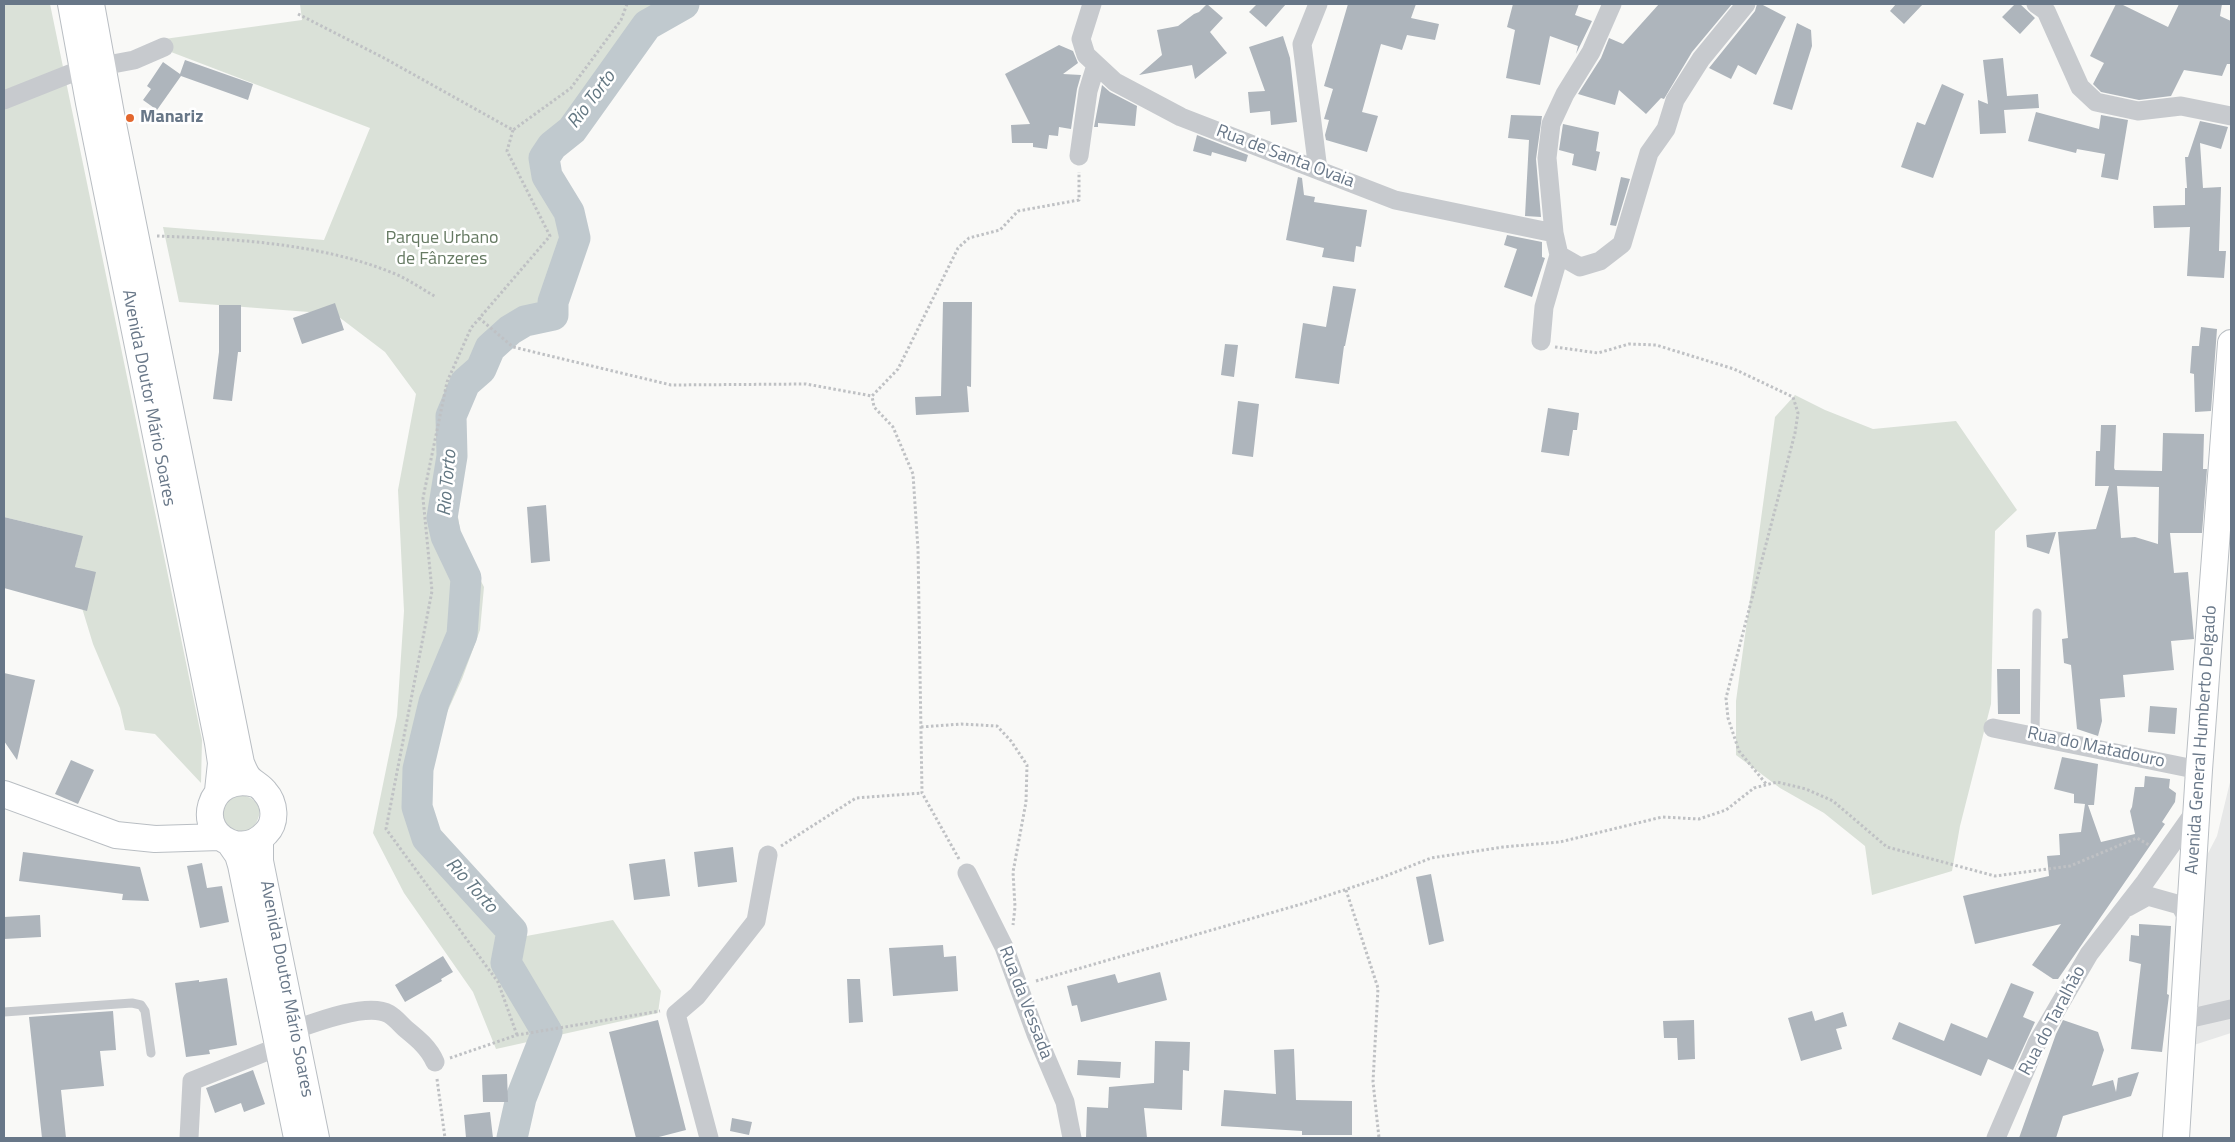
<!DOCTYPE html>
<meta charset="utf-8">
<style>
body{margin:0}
#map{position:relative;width:2235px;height:1142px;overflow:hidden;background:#f9f9f7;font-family:"Titillium Web",sans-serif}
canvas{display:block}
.frame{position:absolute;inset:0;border:5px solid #687788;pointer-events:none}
</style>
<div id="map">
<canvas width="2235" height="1142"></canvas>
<div class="frame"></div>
</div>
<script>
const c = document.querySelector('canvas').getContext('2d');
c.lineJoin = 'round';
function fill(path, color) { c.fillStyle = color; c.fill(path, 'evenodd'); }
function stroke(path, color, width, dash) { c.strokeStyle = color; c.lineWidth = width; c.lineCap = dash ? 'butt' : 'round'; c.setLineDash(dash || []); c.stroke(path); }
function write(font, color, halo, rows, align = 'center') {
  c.font = font + ' "Titillium Web",sans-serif'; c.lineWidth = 5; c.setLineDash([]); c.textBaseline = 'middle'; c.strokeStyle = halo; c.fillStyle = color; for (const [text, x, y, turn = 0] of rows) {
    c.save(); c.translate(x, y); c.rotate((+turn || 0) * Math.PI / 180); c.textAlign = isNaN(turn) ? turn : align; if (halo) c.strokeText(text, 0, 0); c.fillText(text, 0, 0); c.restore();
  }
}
fill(new Path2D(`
 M2231 778V1033L2194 1045 2205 859 2217 836Z`), '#e7e8e8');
fill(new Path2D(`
 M4 4H50L202 740 201 783 155 734 125 730 120 708 93 644 75 585 80 568 75 567 80 546 70 533 4 517Z
 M300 4H664L636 21 577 105 534 156 561 215 566 241 550 279 543 305 519 338 501 352 486 370 464 406 454 489 462 544 484 587 480 630 462 679 441 726 427 802 445 841 521 937 613 920 661 991 658 1013 496 1049 473 992 404 893 373 833 397 716 404 611 398 490 416 394 385 352 335 314 179 302 163 227 324 240 370 128 171 52 157 40 302 20Z
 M1795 395 1825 410 1873 429 1956 421 2017 510 1995 531 1991 704 1960 826 1952 871 1872 895 1865 846 1824 813 1780 788 1736 755V701L1775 417Z
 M243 795C266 802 262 818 249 833H230L220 811 231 797Z`), '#dae1d8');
stroke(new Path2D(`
 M512 1138 521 1098 547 1032 506 963 512 931 427 838 417 807 418 769 434 702 462 635 466 578 446 536 442 518 452 456 451 416 465 383 481 369 490 348 510 330 525 321 553 315V302L575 238 569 212 547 176 544 158 552 146 572 130 647 25 684 4`), '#c0c9ce', 31);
fill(new Path2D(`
 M1207 4 1223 18 1210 32 1227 53 1195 79 1192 65 1139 75 1162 55 1157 30 1178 26 1194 14 1199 12Z
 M1257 4H1286L1266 27 1249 12Z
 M1348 4H1416L1411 18 1439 24 1435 40 1407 35 1402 50 1381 44 1362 112 1378 116 1367 152 1326 140 1325 135 1329 120 1324 119 1333 89 1324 86Z
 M1513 4H1579L1575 15 1592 21 1576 54 1578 46 1550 36 1540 85 1506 78 1515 30 1507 27Z
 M1659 4H1732L1692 52 1664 99 1661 98 1646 114 1619 90 1615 105 1578 94 1601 58 1609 38 1623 44Z
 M1757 4H1761L1786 17 1756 75 1738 65 1731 79 1709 68 1755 11Z
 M1896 4H1923L1904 24 1890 11Z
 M2015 4H2020L2035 18 2020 34 2002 17Z
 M2116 4H2121L2168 27 2179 4H2222L2220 16 2231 21V64H2227L2222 76 2184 70 2171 96 2139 100 2101 92 2093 84 2104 63 2090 56Z
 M1797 23 1811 30 1812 46 1792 110 1773 104Z
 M1283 36 1290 58 1297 122 1271 125 1270 111 1250 113 1248 92 1265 91 1249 47Z
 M1059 45 1073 51 1078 63 1063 74 1081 75 1077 89 1071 129 1059 127 1058 136 1049 135 1047 149 1033 147V143H1012L1011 125 1030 124 1005 74Z
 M2003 58 2007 96 2038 94 2039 108 2004 110 2006 133 1980 134 1978 100 1988 104 1983 60Z
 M185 60 253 84 248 100 181 76 157 110 143 100 151 89 147 86 163 62 180 74Z
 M1942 84 1964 94 1933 178 1901 167 1917 122 1925 125Z
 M1102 85 1110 92 1137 106 1135 126 1098 123V127H1094Z
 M2036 112 2099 129 2101 115 2128 120 2118 180 2101 177 2105 154 2077 149 2076 153 2028 141Z
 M1511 115 1542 116 1536 159 1541 217 1525 216 1529 140 1508 138Z
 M2200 121 2228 127 2221 149 2200 143 2203 188 2221 187 2219 251H2226L2224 278 2187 276 2190 227 2154 228 2153 206 2185 205V188H2187L2185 157H2188Z
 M1563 124 1599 132 1596 151 1600 152 1596 171 1572 165 1574 154 1559 150Z
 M1197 135 1248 155 1246 162 1212 152 1211 156 1193 151Z
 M1298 177 1302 178 1304 195 1315 197 1314 202 1367 210 1361 247 1356 246 1354 262 1322 257 1324 248 1286 240Z
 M1621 177 1630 179 1616 226 1610 225Z
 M1507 235 1542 242V257L1545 258 1532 297 1504 287 1517 249 1504 245Z
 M1333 286 1356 289 1345 346H1344L1339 384 1295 378 1303 323 1326 327Z
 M943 302H972L971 387 967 386 969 412 916 415 915 397 941 396Z
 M335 303 344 330 302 344 293 318Z
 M219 305H241V352H238L232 401 213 399 219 352Z
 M2201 327 2217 329 2211 411 2195 412 2194 374 2190 373 2192 346H2199Z
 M1225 344 1238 345 1234 377 1221 375Z
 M1238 401 1259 404 1253 457 1232 454Z
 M1548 408 1579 413 1577 430H1573L1569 456 1541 452Z
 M2101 425H2116L2114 470 2115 468V470L2162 471 2163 433 2204 434 2203 469H2207L2202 533H2170L2174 573 2188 572 2194 639 2171 641 2174 670 2123 675 2125 697 2100 699 2102 721 2098 736 2077 729 2071 665 2064 663 2062 639 2068 638 2058 532 2096 529 2109 486H2095L2096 451H2100ZM2117 486 2159 487 2158 544 2135 537 2121 538Z
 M546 505 550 561 531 563 527 507Z
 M4 517 83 536 75 567 96 572 87 611 4 588Z
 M2056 532 2049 554 2027 547 2026 535Z
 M1997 669H2020V714H1998Z
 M4 673 35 680 17 760 4 741Z
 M2150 706 2177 708 2175 734 2148 732Z
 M2062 757 2098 764 2094 805H2088L2101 842 2135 834 2130 811 2132 807 2135 787H2144L2145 776 2170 779 2169 788 2176 793 2175 802 2162 822 2165 824 2058 979H2053L2032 965 2061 924 1975 944 1963 896 2049 876 2047 856 2060 855 2059 834 2081 832 2085 804 2074 803V794L2054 789Z
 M71 760 94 770 78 804 55 794Z
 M733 847 737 882 698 887 694 852Z
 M23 852 140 867 149 901 122 900 123 894 19 881Z
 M665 859 670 896 634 900 629 864Z
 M202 863 207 888 222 886 229 922 200 928 187 866Z
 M1431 874 1444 941 1429 945 1416 877Z
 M40 915 41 937 4 939V917Z
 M2139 924 2171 926 2167 994 2169 995 2162 1052 2131 1049 2141 964 2129 961 2131 935 2139 936Z
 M943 945 944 957 956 956 958 991 893 996 889 948Z
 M443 956 453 972 441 979 442 981 405 1002 395 985Z
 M1160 972 1167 1000 1081 1022 1077 1005 1072 1006 1067 986 1115 974 1118 983Z
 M227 978 237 1045 209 1050 210 1054 186 1057 175 983 199 980V982Z
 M847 979H860L863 1022 849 1023Z
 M2011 983 2034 992 2023 1017 2035 1022 2013 1070 1988 1059 1981 1076 1892 1039 1899 1022 1944 1041 1951 1023 1987 1038Z
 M113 1011 116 1050 100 1051 104 1086 61 1090 66 1138H42L29 1017Z
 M1812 1011 1815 1021 1843 1012 1847 1026 1836 1029 1842 1049 1801 1061 1788 1018Z
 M658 1020 686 1130 655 1138H636L609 1032Z
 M1694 1020 1695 1059 1678 1060 1677 1038H1664L1663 1021Z
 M2063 1020 2098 1032 2104 1050 2092 1086 2113 1080 2116 1092 2118 1078 2139 1072 2131 1096 2063 1116 2056 1138H2019L2056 1034Z
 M1155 1041 1190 1042 1189 1071 1183 1070 1182 1110 1144 1108 1147 1138H1086L1087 1107 1108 1108 1109 1087 1154 1083Z
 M1294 1049 1296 1100 1352 1101V1135H1302V1131L1221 1126 1224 1090 1276 1094 1274 1050Z
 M1078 1060 1121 1062 1120 1078 1077 1075Z
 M253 1070 265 1104 244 1112 241 1103 215 1113 206 1088Z
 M507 1074 508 1102H483L482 1075Z
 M490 1112 493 1138H466L464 1115Z
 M732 1118 752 1122 749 1135 730 1131Z`), '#aeb5bc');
const secondary = new Path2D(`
 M71 4 89 103 218 743 221 763 218 791
 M91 4 111 114 241 763C243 768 245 773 248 777 253 783 261 786 265 792 275 803 277 822 266 833 258 842 246 846 235 844 192 833 208 771 255 784
 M4 794 116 835 155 839 220 837
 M260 839V861L316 1138
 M229 842 238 855 241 865 297 1138
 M2176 1138 2199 770 2231 343`);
stroke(secondary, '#b9bec3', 28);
stroke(new Path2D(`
 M298 14 384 58 513 130 571 88 621 20 627 4
 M513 130 507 151 550 236 471 328 447 382 423 498 432 591 386 829 498 982 517 1035
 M157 236C236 239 319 243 393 273 408 279 422 289 436 297
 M479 318 513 347 671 385 806 384 872 396
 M1555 347 1598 353 1629 344 1656 345 1734 369 1793 397 1798 413 1795 433 1726 698 1728 718 1739 751 1767 785
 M921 727 961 724 997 726 1011 741 1027 765 1026 802 1013 872 1015 907 1013 925
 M781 846 856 798 922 793
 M959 859 922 793 918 549 913 474 893 427 874 407 872 396 898 369 958 248 969 238 1000 230 1018 211 1079 200V172
 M1346 890 1378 988 1373 1082 1379 1138
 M1036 981 1305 903 1383 877 1431 858 1503 847 1560 842 1662 817 1699 819 1726 810 1754 788 1777 782 1806 789 1833 801 1887 847 1995 876 2070 866 2137 838 2149 845
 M450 1058 517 1035 660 1011
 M437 1079 445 1138`), '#bfc1c4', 3, [2.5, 2.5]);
stroke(new Path2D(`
 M2035 735 2037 613
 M4 1012 132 1003 141 1005 145 1011 151 1053`), '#c7cace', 9);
stroke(new Path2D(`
 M1092 4 1081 39 1086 55 1115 82 1181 117 1395 200 1554 233
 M1318 4 1302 44 1318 170
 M2036 4 2046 11 2080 87 2096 102 2138 111 2181 106 2231 116
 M102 66 134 60 164 47
 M4 100 82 69
 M1079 156 1088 91 1096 65
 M1559 255 1580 267 1600 261 1622 244 1649 153 1666 129 1675 100 1701 59 1746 4
 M1541 341 1544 307 1559 255 1554 233 1547 158 1551 124 1565 94 1591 52 1612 4
 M1993 728 2199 770
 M967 873 1004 947 1036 1034 1065 1102 1072 1138
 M2128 907 2148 896 2180 905 2189 921
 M2183 1020 2231 1009
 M294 1030C316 1022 368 1002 389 1014 396 1018 401 1025 407 1030 418 1039 429 1048 435 1062
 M189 1138 192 1081 278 1047
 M709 1138 676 1014 697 996 756 921 768 855
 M1996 1138 2037 1043 2089 954 2145 882 2196 810`), '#c7cace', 19);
stroke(secondary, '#fff', 26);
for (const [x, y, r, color] of [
 [130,118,5,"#e3672e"]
]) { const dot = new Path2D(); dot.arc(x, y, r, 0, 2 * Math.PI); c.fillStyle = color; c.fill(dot); stroke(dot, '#fff', 2); }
write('bold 18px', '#687788', '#fff', [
 ["Manariz",140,118]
], 'left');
write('18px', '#687788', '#fff', [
 ["Rua de Santa Ovaia",1285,157,21],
 ["Avenida Doutor Mário Soares",148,398,79],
 ["Avenida General Humberto Delgado",2202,740,-86],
 ["Rua do Matadouro",2096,748,12],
 ["Avenida Doutor Mário Soares",286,989,79],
 ["Rua da Vessada",1025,1003,69],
 ["Rua do Taralhão",2053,1021,-62]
]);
write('18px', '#667a63', '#fff', [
 ["Parque Urbano",442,239],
 ["de Fânzeres",442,260]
]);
write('italic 19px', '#647883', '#fff', [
 ["Rio Torto",592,100,-53],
 ["Rio Torto",448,483,-85],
 ["Rio Torto",471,886,48]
]);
</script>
